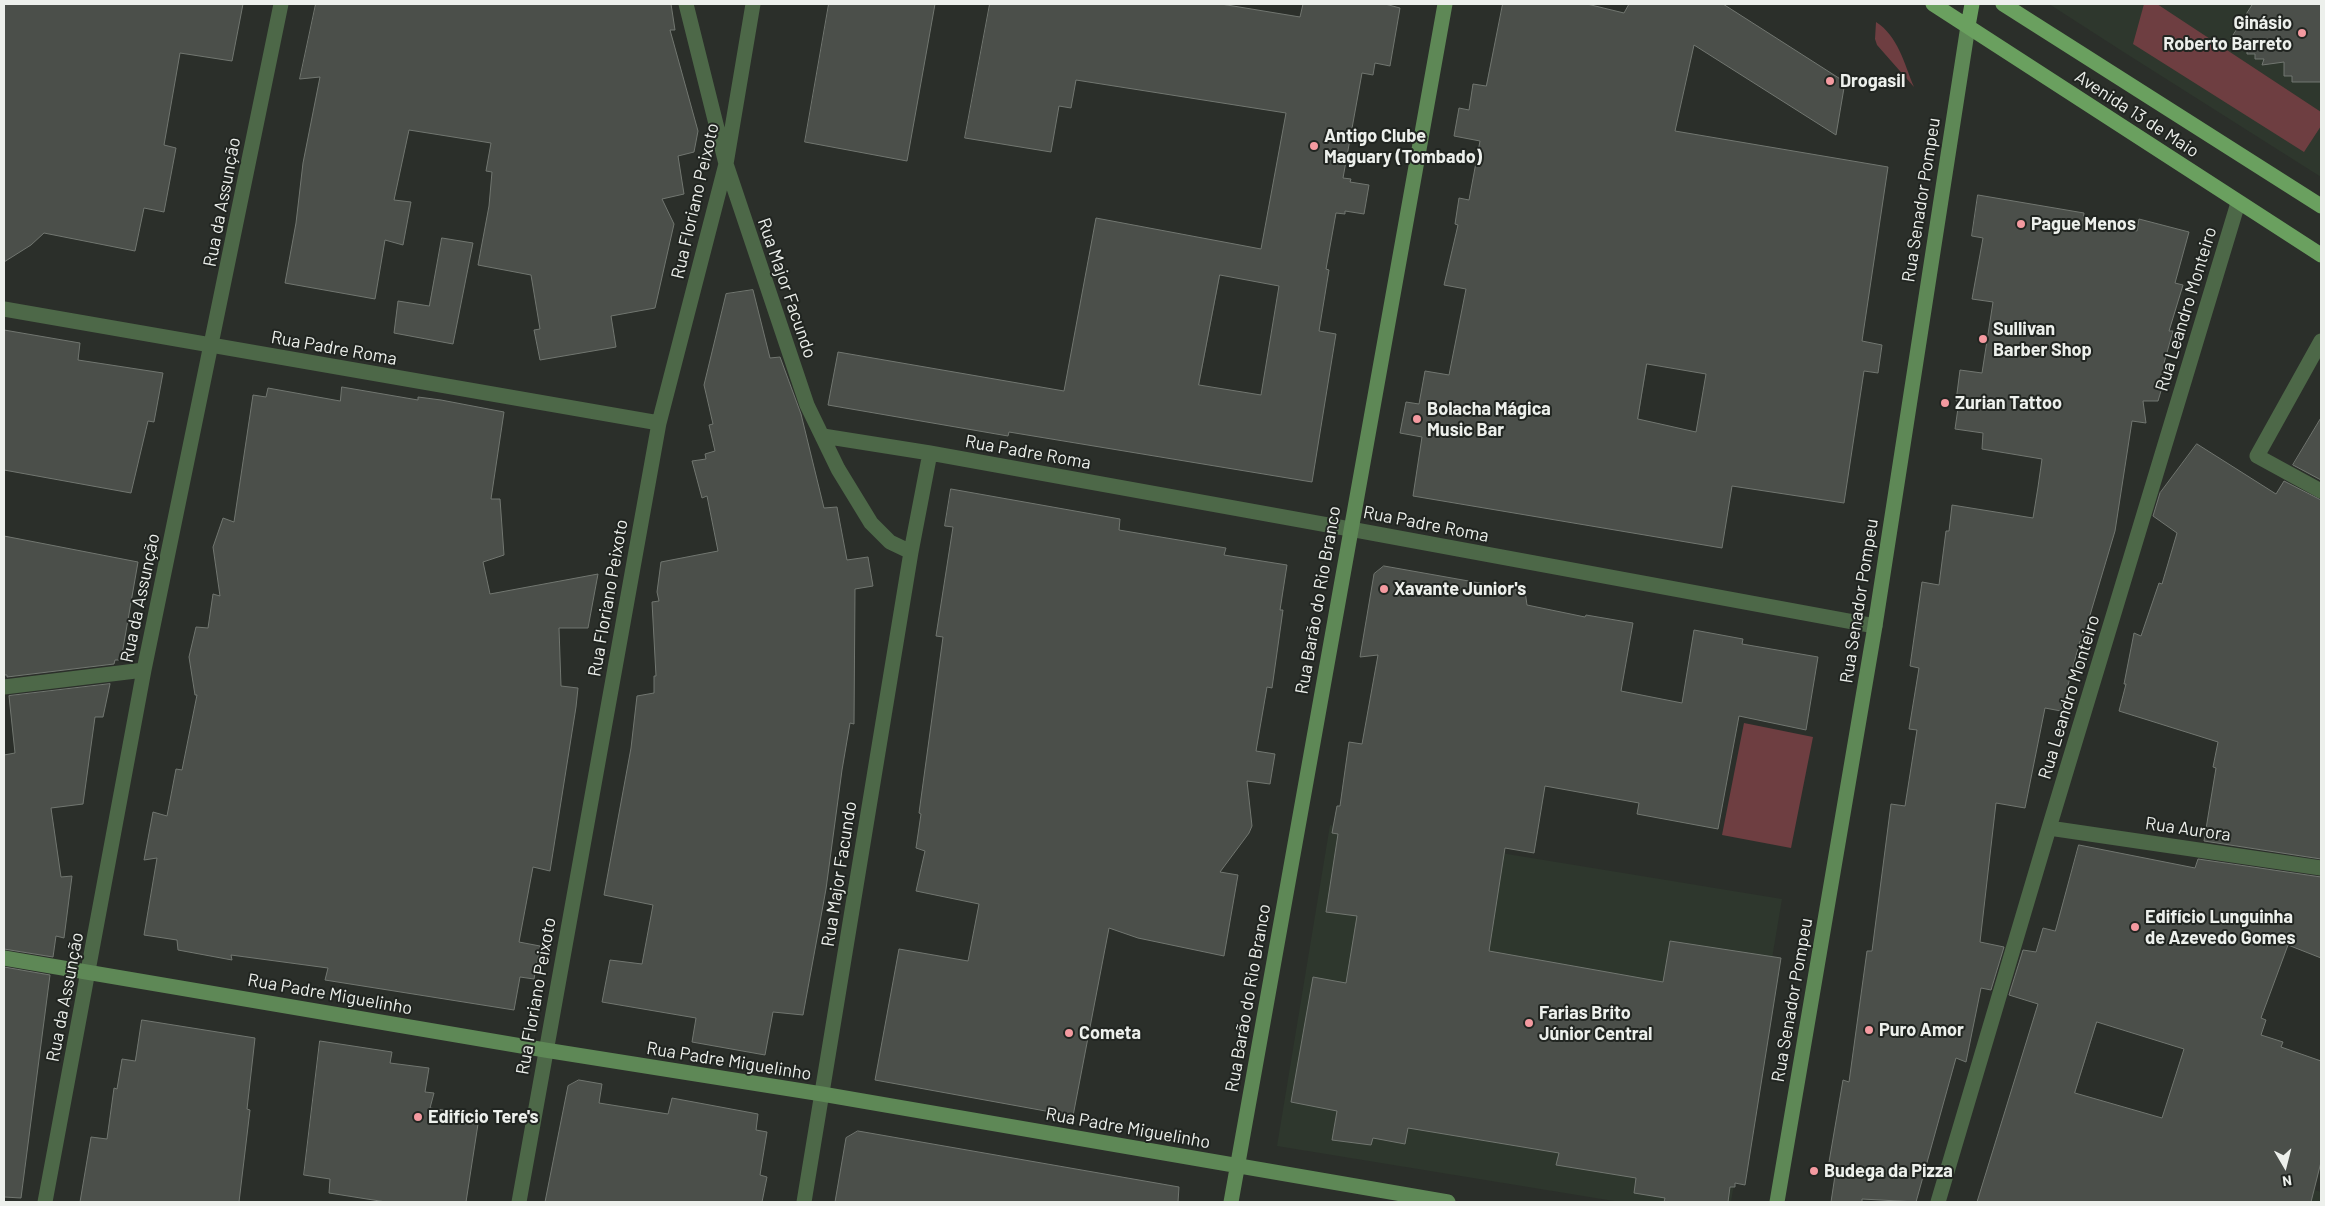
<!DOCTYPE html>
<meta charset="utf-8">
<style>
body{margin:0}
#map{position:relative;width:2325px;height:1206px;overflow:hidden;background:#2b2f2a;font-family:Barlow,sans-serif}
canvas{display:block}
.frame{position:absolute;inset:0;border:5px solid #edf0ec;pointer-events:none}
.north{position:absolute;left:2260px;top:1141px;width:50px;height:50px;-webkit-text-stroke:4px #212521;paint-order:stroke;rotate:172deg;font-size:14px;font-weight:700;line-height:20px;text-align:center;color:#edf0ec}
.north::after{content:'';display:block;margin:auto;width:18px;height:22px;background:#edf0ec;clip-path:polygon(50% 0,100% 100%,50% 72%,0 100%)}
</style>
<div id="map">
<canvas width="2325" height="1206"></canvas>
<div class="frame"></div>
<div class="north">N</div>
</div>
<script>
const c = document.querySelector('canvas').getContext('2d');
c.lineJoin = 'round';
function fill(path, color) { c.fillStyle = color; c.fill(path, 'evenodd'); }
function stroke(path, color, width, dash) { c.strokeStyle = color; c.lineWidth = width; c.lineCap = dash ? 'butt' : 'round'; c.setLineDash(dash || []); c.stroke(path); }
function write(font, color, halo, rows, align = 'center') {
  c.font = font + ' Barlow,sans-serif'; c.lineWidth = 4; c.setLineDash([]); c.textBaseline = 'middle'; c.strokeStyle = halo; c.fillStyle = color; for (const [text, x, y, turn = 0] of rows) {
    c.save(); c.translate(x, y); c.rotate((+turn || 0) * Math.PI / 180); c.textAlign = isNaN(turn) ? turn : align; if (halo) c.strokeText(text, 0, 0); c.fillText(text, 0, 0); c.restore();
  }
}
fill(new Path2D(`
 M2049 4H2321V177L2122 51Z
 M1330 825 1782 899 1731 1202H1620L1277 1146Z
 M2290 1182 2321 1192V1202H2284Z`), '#2e372d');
fill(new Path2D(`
 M2144 4H2157L2321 112V126L2304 152 2133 44Z
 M1876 22C1898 36 1904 63 1914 87L1877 45 1875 39Z
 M1744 723 1813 737 1791 848 1722 835Z`), '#6e3e41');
const building = new Path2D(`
 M4 4H243L232 61 180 53 164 145 176 148 164 212 144 208 135 251 44 233 31 245 4 262Z
 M316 4H671L675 30H670L698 131 694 152 678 156 684 194 662 199 674 224 655 308 611 316 616 347 540 360 534 330 540 329 531 275 478 265 489 206 492 172 486 171 491 143 409 130 394 200 411 202 403 245 385 240 375 299 285 283 296 223 303 163 320 77 300 79Z
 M829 4H935L907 161 805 142Z
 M990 4H1221L1300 17 1303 4H1385L1400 8 1390 66 1375 63 1373 75 1362 73 1343 178 1351 179 1350 182 1369 185 1364 214 1345 211V214L1336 213 1326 269 1329 270 1319 331 1336 334 1312 482 1009 432 1008 436 828 405 838 352 1064 391 1096 218 1261 249 1286 113 1076 80 1071 108 1059 106 1051 152 965 138ZM1220 275 1279 286 1261 395 1199 385Z
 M1503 4H1587L1624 13 1629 4H1723L1845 82 1836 135 1694 45 1675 131 1888 167 1862 341 1882 345 1878 373 1864 371 1844 503 1732 486 1722 548 1413 496 1422 437 1400 433 1406 402 1419 404 1425 371 1449 375 1466 289 1444 285 1458 225 1455 224 1459 198 1469 200 1480 141 1454 136 1459 108 1469 110 1473 84 1486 86ZM1647 364 1706 374 1696 432 1638 419Z
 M2253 4H2321V82H2292V76H2284V62L2262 65 2264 59H2255V54H2247V49L2231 39Z
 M1978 195 2084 213 2083 221 2137 231 2139 219 2189 232 2175 283 2183 285 2169 331H2173L2164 363 2169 364 2158 401H2143L2146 423 2132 421 2115 531 2082 642 2080 641 2061 711 2045 708 2025 808 1996 803 1980 942 2004 947 1991 990 1981 988 1966 1062 1956 1058 1916 1202 1862 1199V1202H1831L1836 1169 1828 1168 1843 1080 1849 1082 1867 951H1872L1891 804 1905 806 1917 730 1909 729 1919 668 1910 666 1922 582 1939 585 1946 531H1949L1952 505 2033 518 2038 487 2042 459 1982 449 1983 433 1955 429 1959 401H1956L1960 370 1982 373 1993 302 1972 299 1983 238 1972 236Z
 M442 238 473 243 453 344 394 333 398 301 429 306Z
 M753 290 770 358 780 357 801 414 824 508 837 507 847 560 868 557 873 586 855 589 854 724 850 723 842 770 826 889 803 1015 773 1012 765 1055 692 1042 696 1018 602 1002 610 960 642 964 653 905 604 895 631 748 637 696 654 693V676H656L652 602 659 601 657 592 661 562 718 551 707 496 702 498 692 461 706 459 705 454 715 451 709 425 713 424 704 385 726 294Z
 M4 330 80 343 78 360 163 373 154 422 148 421 131 493 4 470Z
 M342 387 418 400V397L441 400 504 412 491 499H500L504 555 483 562 490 594 598 574 588 628H559L561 686 578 688 576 707 550 871 533 867 519 942 540 946 534 979 520 977 514 1010 325 980 328 968 231 955 232 960 178 950 177 940 144 935 157 858 144 860 153 812 167 816 176 769 182 770 197 695H195L189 657 196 627 208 628 213 594 220 596 213 547 223 518 234 522 253 395 266 397 268 388 340 401Z
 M2321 418V480L2293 465Z
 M2197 444 2276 494 2284 481 2321 500V859L2204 841 2216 768 2213 767 2218 742 2119 711 2126 684H2124L2134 633 2141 636 2159 583 2162 584 2177 533 2153 516 2160 493Z
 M951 489 1120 519 1119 530 1226 548 1224 555 1287 565 1280 610H1283L1272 688 1267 687 1256 751 1275 754 1270 784 1247 781 1252 826 1249 833 1220 872 1238 875 1224 956 1138 938 1109 928 1073 1116 875 1080 899 949 968 961 979 904 916 891 925 851 916 848 921 814 919 813 943 637 936 636 953 527 945 526Z
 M4 536 138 562 121 660H115L114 664 7 677V675H4Z
 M1384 566 1525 591 1527 605 1585 617 1586 615 1633 623 1621 691 1682 703 1694 630 1743 639 1742 644 1818 657 1806 730 1739 716 1718 829 1637 814 1639 803 1545 786 1534 853 1505 848 1489 951 1663 982 1670 941 1781 958 1745 1185 1735 1183V1187H1730L1728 1202H1664L1665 1198 1634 1193 1636 1178 1556 1165 1559 1153 1408 1128 1405 1144 1373 1138 1371 1145 1332 1140 1337 1111 1291 1102 1313 977 1346 983 1357 916 1326 912 1338 834 1332 833 1337 806H1340L1349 742 1362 744 1378 655 1360 657 1374 574Z
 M110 684 103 717H95L83 804 51 808 61 877 72 876 64 938 56 936 53 957 4 949V755L15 753 9 696Z
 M2079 845 2195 868 2198 859 2321 877V958L2288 945 2261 1018 2266 1020 2261 1035 2283 1042 2281 1047 2321 1061V1162L2311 1202H1977L2038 1004 2009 995 2023 950 2036 952 2043 928 2055 931ZM2097 1022 2184 1049 2162 1118 2075 1093Z
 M4 967 50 975 21 1198 4 1197Z
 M142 1020 255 1038 247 1109 250 1110 239 1202H80L91 1137 107 1139 114 1088 117 1089 122 1059 135 1061Z
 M320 1041 392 1052 390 1063 429 1068 425 1092 434 1093 430 1108 462 1113 461 1122 478 1124 466 1202H386L329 1193 330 1179 304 1175Z
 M579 1080 602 1084 599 1103 668 1114 672 1098 758 1114 756 1130 767 1132 760 1175 767 1177 762 1202H545L568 1086Z
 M858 1131 1179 1187 1178 1202H835L846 1138Z`);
fill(building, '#4b4f4a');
stroke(building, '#717670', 1);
stroke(new Path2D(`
 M2321 341 2257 456 2321 491`), '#4d6848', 15);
stroke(new Path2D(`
 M686 4 726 164 807 405 838 469 871 523 890 542 911 552
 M4 309 659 423
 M823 436 930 453 1350 529 1875 626
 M4 687 144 670
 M2049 828 2321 868
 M45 1202 144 670 281 4
 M519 1202 659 423 726 164 753 4
 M804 1202 911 552 930 453
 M1938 1202 2049 828 2238 203`), '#4d6848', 15);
stroke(new Path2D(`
 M4 958 545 1050 822 1094 1448 1202
 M1231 1202 1445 4
 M1777 1202 1875 626 1968 26`), '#5e8856', 15);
stroke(new Path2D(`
 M1933 4 2321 255
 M2003 4 2321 206
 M1968 26 1972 4`), '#6aa05f', 15);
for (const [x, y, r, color] of [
 [2302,33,5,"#f49aa0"],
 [1830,81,5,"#f49aa0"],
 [1314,146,5,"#f49aa0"],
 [2021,224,5,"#f49aa0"],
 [1983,339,5,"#f49aa0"],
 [1945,403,5,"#f49aa0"],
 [1417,419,5,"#f49aa0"],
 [1384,589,5,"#f49aa0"],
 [2135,927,5,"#f49aa0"],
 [1529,1023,5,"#f49aa0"],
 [1869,1030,5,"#f49aa0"],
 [1069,1033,5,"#f49aa0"],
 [418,1117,5,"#f49aa0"],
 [1814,1171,5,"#f49aa0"]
]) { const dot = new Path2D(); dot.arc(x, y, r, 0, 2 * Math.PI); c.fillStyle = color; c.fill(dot); stroke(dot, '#212521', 2); }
write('bold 18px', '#edf0ec', '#212521', [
 ["Ginásio",2292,23,"right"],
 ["Roberto Barreto",2292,44,"right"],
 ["Drogasil",1840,81],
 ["Antigo Clube",1324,136],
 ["Maguary (Tombado)",1324,157],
 ["Pague Menos",2031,224],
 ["Sullivan",1993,329],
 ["Barber Shop",1993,350],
 ["Zurian Tattoo",1955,403],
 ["Bolacha Mágica",1427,409],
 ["Music Bar",1427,430],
 ["Xavante Junior's",1394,589],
 ["Edifício Lunguinha",2145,917],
 ["de Azevedo Gomes",2145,938],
 ["Farias Brito",1539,1013],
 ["Júnior Central",1539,1034],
 ["Puro Amor",1879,1030],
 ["Cometa",1079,1033],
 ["Edifício Tere's",428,1117],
 ["Budega da Pizza",1824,1171]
], 'left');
write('18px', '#edf0ec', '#212521', [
 ["Avenida 13 de Maio",2137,114,33],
 ["Rua Senador Pompeu",1921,200,-81],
 ["Rua Floriano Peixoto",695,201,-77],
 ["Rua da Assunção",222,202,-79],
 ["Rua Major Facundo",787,288,71],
 ["Rua Leandro Monteiro",2186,309,-73],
 ["Rua Padre Roma",334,348,10],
 ["Rua Padre Roma",1028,452,10],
 ["Rua Padre Roma",1426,524,11],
 ["Rua da Assunção",140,598,-78],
 ["Rua Floriano Peixoto",608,598,-80],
 ["Rua Barão do Rio Branco",1318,600,-80],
 ["Rua Senador Pompeu",1859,601,-81],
 ["Rua Leandro Monteiro",2069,697,-73],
 ["Rua Aurora",2188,829,8],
 ["Rua Major Facundo",839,874,-81],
 ["Rua Padre Miguelinho",330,994,10],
 ["Rua Floriano Peixoto",536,996,-80],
 ["Rua da Assunção",65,997,-79],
 ["Rua Barão do Rio Branco",1248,998,-80],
 ["Rua Senador Pompeu",1792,1000,-80],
 ["Rua Padre Miguelinho",729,1061,9],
 ["Rua Padre Miguelinho",1128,1128,10]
]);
</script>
